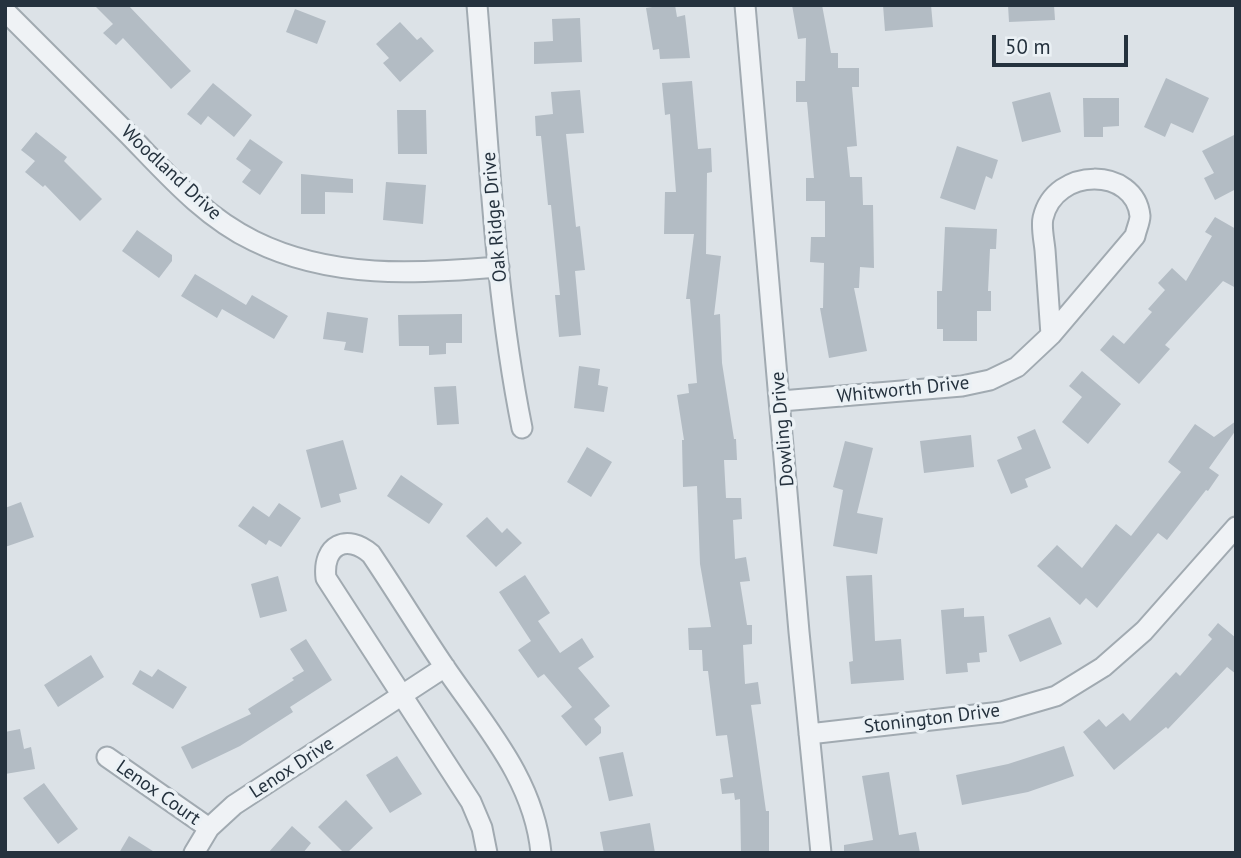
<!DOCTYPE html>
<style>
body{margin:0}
#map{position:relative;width:1241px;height:858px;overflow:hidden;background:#dce2e7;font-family:"PT Sans",sans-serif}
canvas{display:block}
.frame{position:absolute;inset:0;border:7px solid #25323e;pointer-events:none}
.scale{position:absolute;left:992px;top:35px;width:136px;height:32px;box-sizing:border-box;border:4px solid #25323e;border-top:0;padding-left:9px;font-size:21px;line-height:24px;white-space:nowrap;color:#25323e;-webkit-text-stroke:5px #ebf1f5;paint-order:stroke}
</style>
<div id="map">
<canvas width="1241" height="858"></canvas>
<div class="frame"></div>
<div class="scale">50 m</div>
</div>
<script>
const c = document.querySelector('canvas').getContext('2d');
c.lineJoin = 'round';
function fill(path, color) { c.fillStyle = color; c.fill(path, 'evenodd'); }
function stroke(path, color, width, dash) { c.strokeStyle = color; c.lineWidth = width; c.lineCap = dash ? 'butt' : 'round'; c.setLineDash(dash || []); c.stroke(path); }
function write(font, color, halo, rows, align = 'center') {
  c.font = font + ' "PT Sans",sans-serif'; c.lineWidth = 7; c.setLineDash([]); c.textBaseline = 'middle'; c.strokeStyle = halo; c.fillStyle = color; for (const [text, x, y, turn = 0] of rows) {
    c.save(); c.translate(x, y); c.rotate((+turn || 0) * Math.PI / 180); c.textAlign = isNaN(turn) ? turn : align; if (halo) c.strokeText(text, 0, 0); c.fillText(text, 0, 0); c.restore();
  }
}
fill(new Path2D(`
 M94 5H128L191 71 171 89 123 38 116 45 103 33 113 24Z
 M665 5H675L677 17 685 15 690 58 660 59 659 49 653 50 646 8Z
 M792 5H822L831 53H838V68H859V87H852L857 146 847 147 850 177H862L863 205H873L874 268 860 267 859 288H854L867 351 829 358 820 308H823L824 263 810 262 811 237H825V201H806V178H814L807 102H796V81H805L806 38 798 39Z
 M883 5H931L933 27 885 31Z
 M1008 5H1054L1055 20 1009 22Z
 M295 9 326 21 317 44 286 32Z
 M580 18 582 62 534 64V42L553 41 552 19Z
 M400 22 417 40 421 37 434 51 400 82 383 63 389 58 376 44Z
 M1166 78 1209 98 1193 133 1171 123 1165 137 1144 127Z
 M692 81 698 149 711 148 712 172 707 173 706 254 721 256 714 315 720 314 722 363 734 439H736L737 460H724L726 498H741L742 519 733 520 735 559 746 557 750 581 740 582 747 625H752V644L743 645 745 684 758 682 761 704 751 705 766 811H769V853H741L740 799 735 800 734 793 722 794 720 779 733 777 727 735 716 736 708 671H703L702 650H689L688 628 711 627 700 564 697 486 683 487 682 440H684L677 395 689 393 688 384 697 383 690 299H686L694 234H664L665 192H676L670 114 665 115 662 83Z
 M213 83 252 115 234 137 208 116 201 125 187 114Z
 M580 90 584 133 566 134 576 227 580 226 585 270 575 271 581 335 559 337 555 295H560L551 205H548L541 136H536L535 116 553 114 551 92Z
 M1050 92 1061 132 1022 142 1012 102Z
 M1083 98H1119V126L1103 127V137H1084Z
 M397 110H426L427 154H398Z
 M36 132 67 157 64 161 102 199 80 221 45 185 43 187 25 172 35 161 21 150Z
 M1236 134V189L1215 200 1204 178 1214 173 1202 151Z
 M250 139 283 162 260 195 242 182 251 170 236 159Z
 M957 146 998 160 992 179 986 176 975 210 940 198Z
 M301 174 353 179V193L325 192V214H301Z
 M386 182 426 185 423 224 383 220Z
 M1215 217 1236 229V288L1223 281 1165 345 1170 349 1139 384 1100 350 1113 335 1124 344 1152 312 1148 309 1165 290 1158 283 1172 268 1186 281 1212 236 1205 232Z
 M945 227 997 229 996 249H990L988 291H991V311H977V341H943V329H937V291H942Z
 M137 230 172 255V261L159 278 122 251Z
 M195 274 246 305 252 295 288 316 274 339 222 309 217 318 181 296Z
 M327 312 368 318 363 353 344 350 346 342 323 339Z
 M462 314V343H446V354L429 355V346H399L398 315Z
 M579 366 600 369 598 385 608 387 604 412 574 408Z
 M1082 371 1121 404 1088 444 1062 422 1082 397 1069 386Z
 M456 386 459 424 437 425 434 387Z
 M1236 421V430L1209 468 1219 475 1208 491 1206 490 1167 540 1158 533 1097 608 1086 598 1080 605 1037 566 1057 545 1082 568 1116 524 1131 536 1181 472 1168 462 1195 424 1214 437Z
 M1035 429 1051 468 1025 479 1028 487 1011 494 997 460 1022 449 1017 437Z
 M971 435 974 467 924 473 920 441Z
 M343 440 357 489 339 494 341 502 321 508 306 450Z
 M845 441 873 448 857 513 883 518 877 554 833 546 843 490 833 487Z
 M587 447 612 462 591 497 567 482Z
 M401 475 443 504 429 524 387 496Z
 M21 502 34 537 5 547V508Z
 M279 503 301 518 281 547 269 540 266 545 238 526 253 506 269 517Z
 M487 517 502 533 507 528 522 543 496 567 466 536Z
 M525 575 550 613 538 621 560 653 582 638 594 657 578 668 610 706 594 719 601 727V733L586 746 561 716 572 707 544 674 538 678 518 650 531 641 499 592Z
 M872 575 875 641 901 639 904 680 851 684 849 662 853 661 846 576Z
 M278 576 287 611 260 618 251 584Z
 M964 608V617L984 616 987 652 979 653 980 662 967 663 968 672 946 674 941 610Z
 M1050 617 1062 644 1020 662 1008 635Z
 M1218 623 1236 638V674L1227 667 1168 729 1166 727 1114 770 1083 732 1099 719 1106 727 1123 713 1130 721 1176 672 1180 676 1212 639 1208 635Z
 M306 639 332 680 290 707 293 712 240 746 192 769 181 747 251 714 248 709 294 680 292 678 304 671 290 649Z
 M91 655 104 677 58 707 44 685Z
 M158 669 187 687 173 709 132 684 140 670 152 677Z
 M20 729 24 749 31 747 35 769 5 774V732Z
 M1064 746 1074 776 1028 792 962 805 956 775 1008 764Z
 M623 752 633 796 609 801 599 757Z
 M397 756 422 794 390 813 366 775Z
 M889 772 899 835 916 832 920 853H844V845L873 840 862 776Z
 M44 783 78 829 58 844 23 798Z
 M346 800 373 828 347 853H344L318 827Z
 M650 823 655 853H604L600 832Z
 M292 826 311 843 303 853H268Z
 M129 836 156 853H119Z`), '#b3bcc4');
const minor = new Path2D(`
 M477 5C489 146 494 289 522 428
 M745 5 799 632 821 853
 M5 11C46 52 88 94 129 135 167 174 204 217 254 241 331 279 416 274 499 267
 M781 401 962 386 990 380 1017 367 1051 335 1135 236C1136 230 1140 222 1140 216 1135 167 1055 166 1043 218 1041 227 1044 240 1045 250 1047 278 1049 307 1051 335
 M809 734 1001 712 1056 696 1103 667 1144 631 1236 527
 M107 757 209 828
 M194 853 209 828 234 805 445 667
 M487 853 482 828 471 802 326 578C322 545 347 533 371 554 396 591 419 629 444 666 484 725 534 779 541 853`);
stroke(minor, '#a1aab1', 23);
stroke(minor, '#eff2f5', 19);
write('19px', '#25323e', '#ebf1f5', [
 ["Woodland Drive",171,173,43],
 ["Oak Ridge Drive",495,217,-95],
 ["Whitworth Drive",903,390,-6],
 ["Dowling Drive",783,429,-95],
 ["Stonington Drive",932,719,-7],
 ["Lenox Drive",292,768,-33],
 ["Lenox Court",158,793,35]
]);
</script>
